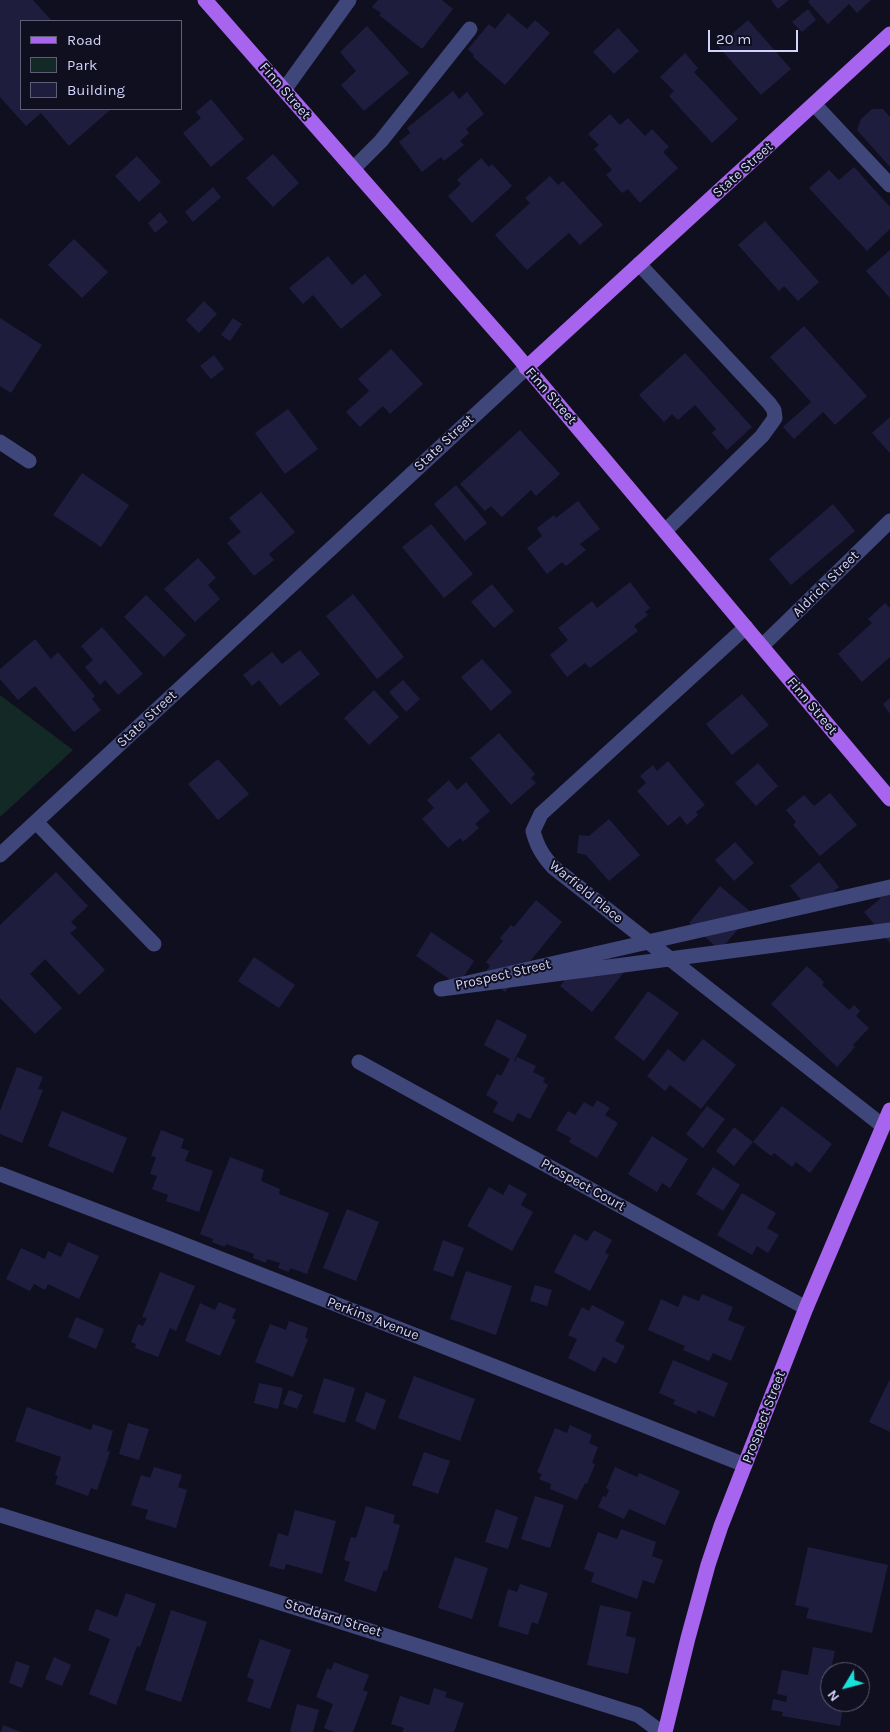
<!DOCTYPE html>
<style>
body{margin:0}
#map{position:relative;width:890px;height:1732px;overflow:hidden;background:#100f20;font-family:Karla,sans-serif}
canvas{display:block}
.legend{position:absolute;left:20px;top:20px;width:162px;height:90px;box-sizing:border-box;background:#100f20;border:1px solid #5e5e77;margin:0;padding:6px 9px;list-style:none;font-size:15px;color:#d2d4fa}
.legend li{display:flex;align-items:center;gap:10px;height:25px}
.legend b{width:25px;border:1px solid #5e5e77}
.north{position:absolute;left:820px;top:1662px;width:50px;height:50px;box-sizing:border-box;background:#100f20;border:1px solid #5e5e77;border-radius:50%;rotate:233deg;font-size:14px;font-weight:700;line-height:20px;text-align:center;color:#d2d4fa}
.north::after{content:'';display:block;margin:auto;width:18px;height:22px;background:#18e1d7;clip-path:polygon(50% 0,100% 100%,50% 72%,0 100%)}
.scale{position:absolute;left:708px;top:30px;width:90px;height:22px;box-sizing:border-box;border:2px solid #d2d4fa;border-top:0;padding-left:6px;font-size:15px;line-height:18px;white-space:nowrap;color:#d2d4fa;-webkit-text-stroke:4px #100f20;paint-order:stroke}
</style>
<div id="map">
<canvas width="890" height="1732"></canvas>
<ul class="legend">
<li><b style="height:6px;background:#a765ef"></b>Road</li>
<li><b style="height:14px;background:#132925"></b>Park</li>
<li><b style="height:14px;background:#1f1d3e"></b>Building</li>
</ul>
<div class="north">N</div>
<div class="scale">20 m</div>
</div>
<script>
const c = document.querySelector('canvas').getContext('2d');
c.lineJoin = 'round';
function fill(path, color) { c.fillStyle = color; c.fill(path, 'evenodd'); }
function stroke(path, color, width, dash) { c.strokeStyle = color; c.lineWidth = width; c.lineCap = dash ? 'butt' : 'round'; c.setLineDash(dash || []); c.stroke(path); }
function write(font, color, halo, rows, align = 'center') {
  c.font = font + ' Karla,sans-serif'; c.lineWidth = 4; c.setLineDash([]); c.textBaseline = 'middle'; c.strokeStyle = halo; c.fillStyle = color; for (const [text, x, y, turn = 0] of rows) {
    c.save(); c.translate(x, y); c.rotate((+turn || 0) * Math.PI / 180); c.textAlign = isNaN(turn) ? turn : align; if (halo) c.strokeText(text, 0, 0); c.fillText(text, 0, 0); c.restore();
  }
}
fill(new Path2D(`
 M0 695 73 750 0 817Z`), '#132925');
fill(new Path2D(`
 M0 0H33L52 21H21V109H109L110 110 69 146 41 113 26 126 0 97Z
 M378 0H442L453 9 422 49 379 15 381 13 372 7Z
 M771 0H789L778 9Z
 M810 0H871L857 13 849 4 828 24 808 2Z
 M808 9 816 20 802 32 792 22Z
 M508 13 527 29 535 20 550 33 505 85 473 57 474 55 468 49 489 24 495 29Z
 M748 20 791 69 761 95 718 46Z
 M367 26 409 73 364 111 341 85 356 71 340 52Z
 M618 28 639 51 614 74 593 52Z
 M685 53 698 68 694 72 738 119 712 143 669 96 674 91 660 77Z
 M453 91 459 99 467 92 484 114 466 129 469 133 460 141 464 145 444 161 441 157 422 172 399 142 410 133 407 128Z
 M211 99 244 139 211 167 183 133 201 118 196 112Z
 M872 109H883L890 117V167L857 130 861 119Z
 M610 114 620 125 628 118 645 136 652 129 669 147 663 152 678 168 640 203 628 189 622 193 606 175 612 170 594 149 599 145 588 134Z
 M273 154 299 183 273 207 246 178Z
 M137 156 161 182 139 202 115 176Z
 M481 158 489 167 492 164 512 186 472 223 448 196 461 184 457 180Z
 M854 167 890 207V229L867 251 809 188 829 170 839 180Z
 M550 176 558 185 563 181 603 225 580 245 569 233 527 270 495 235 530 203 525 198Z
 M213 187 221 197 193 222 185 212Z
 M160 212 168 222 155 233 148 223Z
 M765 221 819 282 798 301 784 286 779 291 738 245Z
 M74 239 108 272 82 298 48 265Z
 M890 250V298L866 271Z
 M328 256 352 285 365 274 382 295 341 329 313 295 303 304 289 288Z
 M204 301 217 314 199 333 186 320Z
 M0 318 42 345 11 393 0 386Z
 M233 318 242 324 230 341 221 335Z
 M804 326 867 396 835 425 823 412 794 439 783 427 811 402 770 357Z
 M391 349 423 384 390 414 383 406 360 427 346 412 369 391 358 379Z
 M685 353 752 427 727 450 712 433 716 429 695 405 678 420 672 414 664 422 639 395Z
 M214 355 224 369 211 379 200 366Z
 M288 409 318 449 285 474 255 433Z
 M890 417V453L872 433Z
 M520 430 560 474 536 496 531 490 502 517 491 506 485 511 460 484Z
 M82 473 129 505 101 547 53 515Z
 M456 485 487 523 465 541 434 504Z
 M261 492 295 532 269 554 274 560 254 576 227 543 241 532 229 518Z
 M578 501 600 529 580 544 586 550 566 566 562 562 547 574 527 548 542 536 537 528 554 515 556 518Z
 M833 504 855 531 791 585 769 559Z
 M431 524 473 574 444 598 402 547Z
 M198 558 216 578 208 585 220 599 195 622 164 589Z
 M630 582 650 608 645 612 648 615 634 626 638 631 590 668 585 663 567 677 550 655 568 640 558 628 592 601 597 608Z
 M492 584 514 611 494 628 471 602Z
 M353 594 404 657 377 679 326 616Z
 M146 595 186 635 164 657 124 617Z
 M885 603 890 608V657L862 682 838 654 872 623 868 619Z
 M102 627 143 674 118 695 105 680 100 685 85 667 93 660 81 646Z
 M35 639 51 659 58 652 95 696 92 699 101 710 74 732 35 686 18 700 0 679V669Z
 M300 650 320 674 280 706 259 680 252 686 243 675 272 652 282 664Z
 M482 659 512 692 491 711 461 677Z
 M403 680 420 699 406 712 389 692Z
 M374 690 399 717 369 745 344 718Z
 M742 694 769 725 732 755 706 724Z
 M890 698V714L883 704Z
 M499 733 535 774 531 778 536 783 511 805 470 758Z
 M218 759 249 794 218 820 188 784Z
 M668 761 705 805 696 812 698 815 687 825 680 816 668 826 637 791 646 783 640 776 653 765 657 771Z
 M758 763 778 786 756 806 735 783Z
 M449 780 457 790 466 782 490 811 475 824 479 828 463 842 460 838 448 848 422 819 434 808 427 800Z
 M830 793 857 825 820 856 793 825 796 822 786 810 804 795 814 806Z
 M609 819 640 855 609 881 586 855 577 853 579 835 589 836Z
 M735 842 754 863 734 881 715 860Z
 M819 862 839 887 810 911 790 886Z
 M56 872 88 906 71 922 77 928 70 933 105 970 79 995 45 959 30 974 62 1008 35 1034 0 998V925Z
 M890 882V943L864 912 880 899 875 892Z
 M720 886 752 913 720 950 689 923Z
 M536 900 562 922 505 992 484 974 490 966 486 962 503 941 500 938 511 925 514 927Z
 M431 932 474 961 458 985 416 956Z
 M594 945 625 971 592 1012 560 986Z
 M254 957 295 985 279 1008 238 981Z
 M807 966 824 982 822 985 849 1010 854 1005 860 1011 856 1016 869 1028 853 1045 855 1047 837 1067 771 1004Z
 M648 991 679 1013 644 1061 614 1038Z
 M497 1019 527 1035 514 1061 515 1062 517 1057 536 1066 533 1072 545 1078 543 1082 548 1085 530 1119 518 1113 513 1122 493 1112 498 1102 486 1095 497 1074 501 1076 510 1059 484 1045Z
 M703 1039 736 1065 701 1109 670 1085 665 1091 647 1076 668 1049 684 1062Z
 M17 1067 43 1077 38 1089 43 1090 22 1143 0 1134V1111Z
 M597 1100 610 1108 605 1115 618 1123 597 1158 569 1142 571 1138 556 1130 568 1111 575 1115 584 1102 593 1107Z
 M707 1106 725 1119 703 1148 686 1134Z
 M782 1106 832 1144 810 1173 796 1162 792 1167 774 1153 771 1156 753 1142Z
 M62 1111 127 1138 113 1173 48 1146Z
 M734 1127 753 1142 734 1166 716 1151Z
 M161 1130 184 1139 181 1148 189 1151 185 1161 213 1171 199 1212 166 1201 168 1195 152 1189 157 1176 150 1174 156 1157 151 1156Z
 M652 1136 688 1159 670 1188 662 1183 657 1192 628 1174Z
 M230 1157 264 1170 261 1181 280 1189 279 1194 329 1213 307 1274 290 1268 289 1272 278 1268 280 1263 267 1259 266 1263 253 1258 254 1254 226 1244 225 1247 212 1242 213 1239 200 1234Z
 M713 1167 740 1185 723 1211 696 1194Z
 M509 1184 527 1194 521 1205 533 1212 512 1251 467 1226 489 1187 503 1195Z
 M742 1193 776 1213 767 1228 779 1235 768 1253 757 1246 752 1255 717 1235Z
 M347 1209 379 1222 356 1281 323 1268Z
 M594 1230 612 1240 605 1253 609 1255 590 1291 554 1272 574 1234 587 1241Z
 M443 1240 464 1248 453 1277 433 1270Z
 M68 1242 99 1256 79 1299 48 1284 45 1290 34 1284 30 1291 6 1279 21 1248 45 1259 48 1251 61 1257Z
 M466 1271 512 1286 496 1335 450 1319Z
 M160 1272 195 1286 176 1331 170 1328 158 1357 135 1348 136 1344 131 1342 138 1324 143 1326 147 1318 142 1317Z
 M535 1285 552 1290 547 1306 530 1301Z
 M702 1294 733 1307 728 1320 745 1327 731 1361 713 1353 709 1361 683 1350 685 1346 648 1330 661 1299 678 1307 683 1295 699 1301Z
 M219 1302 236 1309 232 1318 236 1320 220 1356 185 1341 200 1303 215 1310Z
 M592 1305 625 1322 615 1341 625 1346 616 1364 603 1357 595 1372 568 1358 577 1339 568 1335 582 1307 589 1311Z
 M76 1317 104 1329 96 1349 68 1337Z
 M289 1321 308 1328 305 1338 308 1339 293 1377 255 1362 270 1324 286 1330Z
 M673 1360 728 1383 714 1417 698 1410 696 1414 673 1404 675 1400 659 1393Z
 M414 1376 475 1399 460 1441 398 1418Z
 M324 1378 355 1388 345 1423 313 1413Z
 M890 1379V1432L869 1422Z
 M259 1383 283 1388 278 1409 254 1403Z
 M289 1390 303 1395 297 1409 283 1404Z
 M366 1392 386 1400 375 1430 355 1421Z
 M27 1407 91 1430 93 1424 113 1431 107 1451 110 1452 97 1490 91 1488 88 1496 55 1484 58 1476 55 1475 61 1457 15 1441Z
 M128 1423 149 1429 139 1460 119 1454Z
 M570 1425 592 1435 589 1443 598 1447 592 1463 595 1464 587 1484 585 1483 577 1500 550 1489 551 1484 539 1479 542 1474 537 1472 555 1428 567 1433Z
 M424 1452 450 1461 438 1494 412 1485Z
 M154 1467 182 1475 178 1487 187 1490 176 1528 145 1519 148 1510 131 1505 141 1475 150 1478Z
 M615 1467 637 1477 639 1473 680 1491 665 1525 629 1509 624 1519 598 1507 603 1496 606 1497 609 1490 606 1488Z
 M535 1496 564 1505 550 1548 521 1539Z
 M366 1506 395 1515 393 1523 400 1525 387 1571 384 1570 376 1592 344 1581 350 1562 344 1560 351 1537 356 1538Z
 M496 1509 518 1517 508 1549 485 1542Z
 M295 1510 336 1521 322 1574 286 1564 284 1570 269 1566 278 1533 288 1536Z
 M621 1529 656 1542 652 1556 663 1560 654 1584 643 1580 637 1599 591 1582 594 1573 584 1569 598 1532 617 1539Z
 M808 1547 888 1565 872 1633 806 1618 809 1608 795 1605Z
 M455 1557 488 1568 472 1619 438 1608Z
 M520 1584 548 1593 538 1624 532 1622 528 1635 498 1626 508 1589 517 1592Z
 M126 1593 156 1604 140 1647 137 1646 116 1705 89 1694 110 1639 88 1630 96 1609 117 1617Z
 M600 1605 631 1612 626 1636 636 1638 628 1674 587 1665Z
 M171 1610 207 1622 181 1702 145 1690Z
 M260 1639 291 1650 270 1709 247 1701 254 1680 247 1677Z
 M813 1647 835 1651 831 1669 844 1671 830 1672V1702H844L840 1726 782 1716 783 1712 771 1710 773 1699 786 1702 787 1696 777 1694 782 1670 808 1675Z
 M54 1657 71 1665 62 1686 45 1679Z
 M16 1661 30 1666 22 1688 9 1683Z
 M334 1662 369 1675 363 1690 368 1692 353 1732H334L324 1728 333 1704 316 1697 327 1668 331 1670Z
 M434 1688 447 1692 445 1697 464 1703 454 1732H402L404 1728 391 1724 400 1696 429 1705Z
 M297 1704 319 1710 313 1732H290Z
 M3 1725 21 1732H1Z`), '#1f1d3e');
stroke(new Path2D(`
 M284 90 349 0
 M814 104 890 185
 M353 169 381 141 470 29
 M639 264 769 403 774 410 775 418 762 436 665 531
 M0 442 29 461
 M746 627 541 814 533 831C537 846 542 855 553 867L883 1126
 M762 646 890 521
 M36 822 154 944
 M0 855 526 368
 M890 887 441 989 890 930
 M359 1062 806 1308
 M0 1174 165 1237 745 1465
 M0 1515 638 1715 661 1732`), '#3f467a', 15);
stroke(new Path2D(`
 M205 0 514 352 890 799
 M526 368 890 34
 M665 1732 688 1638 708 1565 721 1526 806 1308 890 1110`), '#a765ef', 15);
write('14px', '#d2d4fa', '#100f20', [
 ["Finn Street",285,91,49],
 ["State Street",743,170,-42],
 ["Finn Street",551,396,49],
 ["State Street",444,443,-43],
 ["Aldrich Street",826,584,-45],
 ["Finn Street",812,706,50],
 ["State Street",147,719,-43],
 ["Warfield Place",586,892,39],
 ["Prospect Street",503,975,-13],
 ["Prospect Court",583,1185,29],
 ["Perkins Avenue",373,1319,21],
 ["Prospect Street",764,1417,-69],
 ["Stoddard Street",333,1618,17]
]);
</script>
